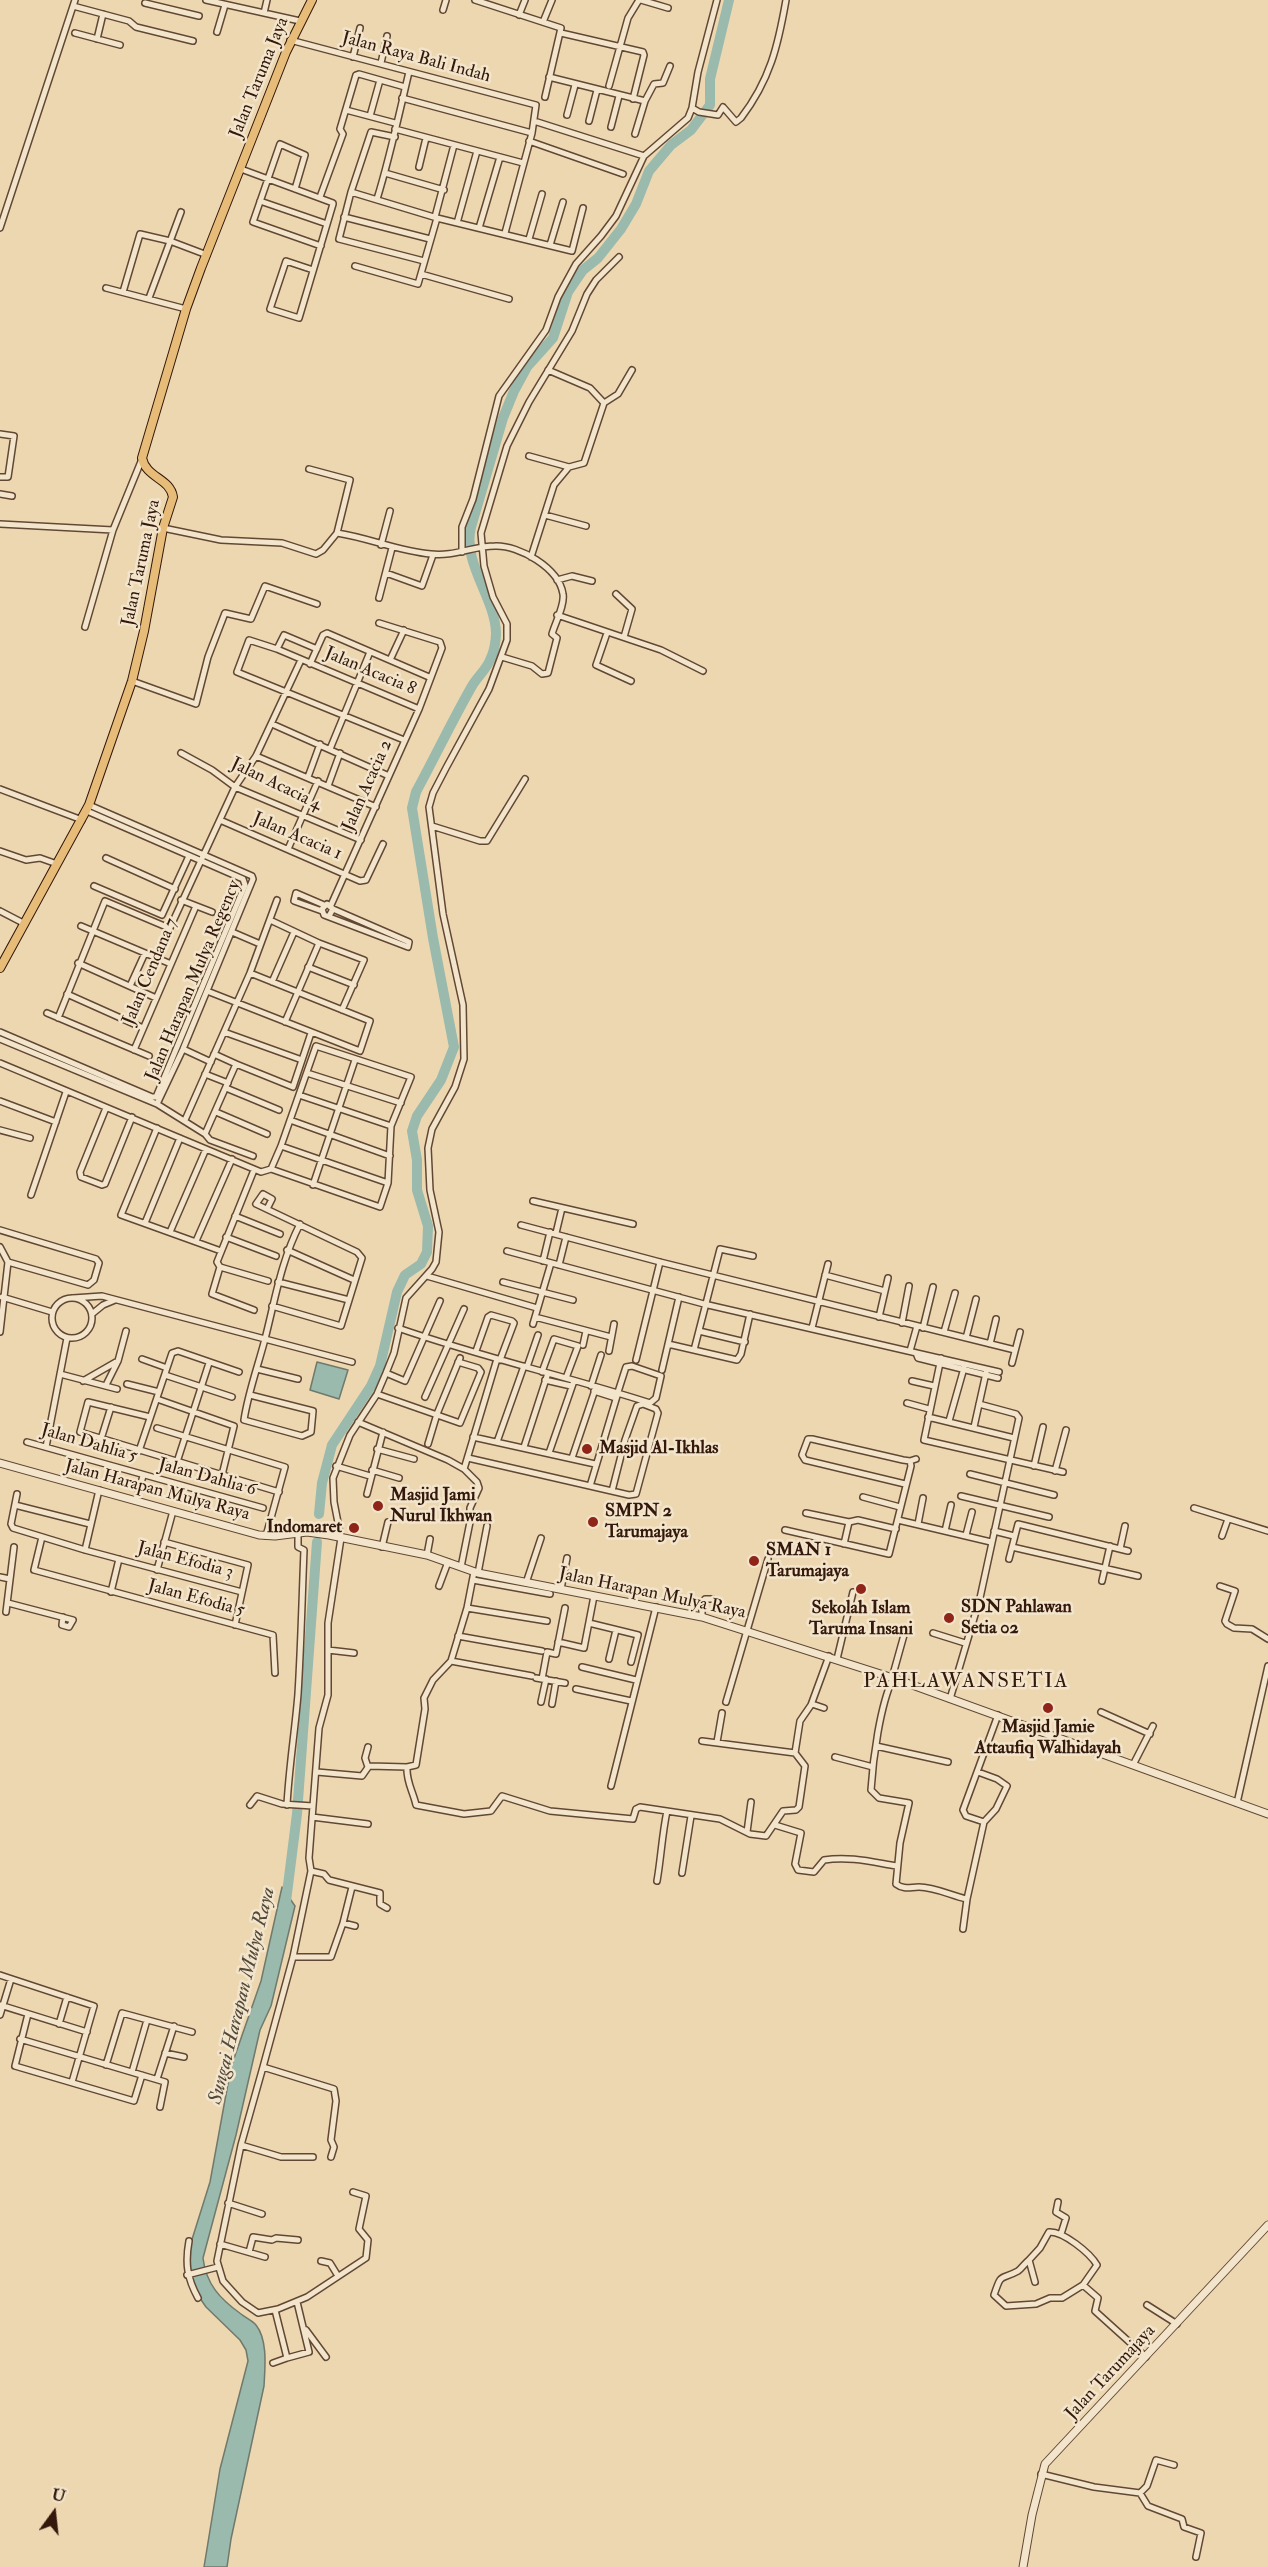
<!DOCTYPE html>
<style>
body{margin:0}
#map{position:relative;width:1268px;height:2567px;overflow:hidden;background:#edd7b1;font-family:"IM FELL Double Pica",serif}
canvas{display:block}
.north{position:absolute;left:24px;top:2483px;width:60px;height:60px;-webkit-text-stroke:4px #f3e5cc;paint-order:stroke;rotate:15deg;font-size:16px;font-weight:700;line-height:24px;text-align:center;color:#33180b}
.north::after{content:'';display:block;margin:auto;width:21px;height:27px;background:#33180b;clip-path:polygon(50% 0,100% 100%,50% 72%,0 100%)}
</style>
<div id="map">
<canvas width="1268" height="2567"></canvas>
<div class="north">U</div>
</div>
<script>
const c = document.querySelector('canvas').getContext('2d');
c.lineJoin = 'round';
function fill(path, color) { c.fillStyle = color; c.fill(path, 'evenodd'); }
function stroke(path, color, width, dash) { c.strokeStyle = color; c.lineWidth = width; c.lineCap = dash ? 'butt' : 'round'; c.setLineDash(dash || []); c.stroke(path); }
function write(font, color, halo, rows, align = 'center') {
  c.font = font + ' "IM FELL Double Pica",serif'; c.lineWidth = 5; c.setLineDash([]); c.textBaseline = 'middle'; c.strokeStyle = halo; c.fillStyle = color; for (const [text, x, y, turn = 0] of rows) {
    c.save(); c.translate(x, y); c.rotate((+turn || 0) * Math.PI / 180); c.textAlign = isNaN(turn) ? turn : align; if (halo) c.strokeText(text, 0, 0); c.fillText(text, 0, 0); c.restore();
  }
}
const water = new Path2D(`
 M317 1362 348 1370 339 1399 310 1390Z
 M282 1887 295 1906 271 2006 260 2030 236 2135 203 2258C206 2284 220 2299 241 2314 246 2318 253 2321 256 2325 268 2340 265 2368 264 2386L231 2539 227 2567H204L220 2469 248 2361 246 2350 240 2340 206 2307 193 2288 188 2269 189 2249 210 2182 231 2067 261 1981Z`);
fill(water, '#99baac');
stroke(water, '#70796c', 1.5);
stroke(new Path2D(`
 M319 1514 322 1483 332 1445 371 1386 380 1366 397 1292 405 1275 421 1264 427 1252 428 1226 417 1190V1160L412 1131 417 1116 441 1080 454 1047 433 938 412 808 416 792C435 757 452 721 472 686 477 677 486 670 490 660 494 653 496 641 496 633 495 597 462 563 471 527L503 418 514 391 527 367 553 338 568 292 583 270 598 258 621 229 636 204 649 171 671 145 691 130 710 105V79L729 0
 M285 1909 297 1814 317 1542`), '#99baac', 10);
const minor = new Path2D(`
 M206 0 300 21
 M475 0 561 28 545 97
 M641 0 668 8
 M145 3 199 16
 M73 6 129 21 136 27 193 41
 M443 10 446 0
 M264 13 267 0
 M519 15 525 0
 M543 22 552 0
 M217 32 225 5
 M75 33 120 45
 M561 33 643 52 644 55 633 99
 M97 39 103 14
 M290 40 536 105 532 133 505 233
 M353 57 360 28
 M381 63 387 36
 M549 77 645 101
 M609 86 628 18 639 0
 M402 98 532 133
 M692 108 699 112 718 115 723 107 736 122 741 118C770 80 778 46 786 0
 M346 110 395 123
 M567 115 575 85
 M370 116 380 80
 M534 121 644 156
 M589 121 597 90
 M611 127 619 96
 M395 129 523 163
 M635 134 645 101 654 84 663 83 670 66
 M395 137 371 132 351 192 339 239 424 261
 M529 141 623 174
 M419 167 426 138
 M241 169 333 203V204L299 318 270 309 286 261 313 270
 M385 173 444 190
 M295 189 305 155 280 144 253 222 321 246
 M351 192 437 218 572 251 583 208
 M320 197 343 134 340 129 356 75 359 74 405 87
 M377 199C390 157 399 114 409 72
 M260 201 327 224
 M344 217 430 239
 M435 217 454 145
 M457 223 477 151
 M0 228 75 0
 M479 228 500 157
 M529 239 542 194
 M550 245 563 202
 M355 266 418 284 437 218
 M421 274 509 299
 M106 288 186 309
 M123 292 140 234 170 241 207 255
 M149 298 181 212
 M548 370 590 388 604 403 584 463 569 467
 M604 403 618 394 632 370
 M0 434 14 436 8 477H0
 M529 456 569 467 554 485 531 557
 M309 469 350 480 337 533
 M0 494 12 496
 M545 515 586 526
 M0 524 113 530 142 459
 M163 528 221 540 282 543 316 554 323 550 337 533C370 538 397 551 431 554 453 557 473 546 495 546 519 545 559 568 563 594 565 605 555 623 552 634L557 638 548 673 542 674 532 666 502 657
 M381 545 390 511
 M462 552V527L473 499 499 396 546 330 558 297 576 264 601 236 616 216 644 156 688 118 692 108 698 72 717 0
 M386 573 422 586 433 555
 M557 580 572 576 592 581
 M616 594 632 609 624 637
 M379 598 392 548
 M557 615 661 650 703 671
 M85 627 113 530
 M607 633 596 665 631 681
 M277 649 284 635 317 649
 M390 660 404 630
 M310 664 323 635 327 633 429 677
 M132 681 196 704 208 657 225 613 251 619 265 586 317 604
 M272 724 389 776
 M404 740 237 672 249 640 277 649 419 709
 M330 749 370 652
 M181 753 212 770 235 787 361 840
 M256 756 376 807
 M308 777 320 744
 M328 786 340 753
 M0 789 82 820
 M89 805 252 876 253 879 183 1049 157 1104
 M220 820 360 881 366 880 383 844
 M432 826 480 841H487L525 779
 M288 849 318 781
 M0 851 26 860 40 858 57 864
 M106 858 175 889
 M94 886 162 915 189 856
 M181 900 212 912
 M331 905 419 709 442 648 440 642 379 623
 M0 911 25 924
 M322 911 294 901 296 893 324 905
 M329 916 333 909 327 904 322 909 324 915 408 947 409 942 333 909
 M270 920 319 943 364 960 342 1010
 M81 926 171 964
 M232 932 260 944
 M156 958 235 787 256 756 301 660
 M78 963 156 998
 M308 967 354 985
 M272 982 294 932
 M130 986 145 953
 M207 991 360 1051 370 1021 250 973
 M67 994 143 1028
 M47 1013 149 1056
 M58 1018 105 901 169 928
 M285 1022 319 943
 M0 1032 152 1097H156L245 885 243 879 87 811
 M224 1032 302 1060
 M0 1039 157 1104 205 1134 236 1064 214 1054
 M183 1049 211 1062
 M134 1050 196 906
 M0 1063 261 1172 271 1169 281 1146 316 1046 411 1077 391 1126 388 1183 380 1207 271 1169
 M236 1064 293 1087 311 1033
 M307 1073 401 1103
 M205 1074 228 1083
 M226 1088 279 1110
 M299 1095 391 1126
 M0 1101 56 1122
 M106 1108 80 1172 81 1177 102 1185 105 1184 132 1117
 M216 1112 267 1134
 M185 1120 250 973 277 900
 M290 1120 390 1156
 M157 1128 121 1215 221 1251
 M0 1130 30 1138
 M205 1134 210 1140 253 1156
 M281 1146 388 1183
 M254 1170 217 1262 220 1267 268 1281
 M313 1185 355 1060
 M31 1195 66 1092
 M533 1201 633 1224
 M267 1209 272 1199 263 1194 256 1204 357 1252 362 1258 341 1326 272 1306
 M235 1216 280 1234
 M145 1223 180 1138
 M521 1225 660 1262 1015 1350
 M0 1230 96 1259 99 1263 94 1280 88 1285 8 1262
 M170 1232 206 1149
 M556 1233 562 1208
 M226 1237 276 1256
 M196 1241 232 1159
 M0 1247 8 1262 0 1332
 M287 1250 354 1280
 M507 1251 704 1304 999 1372
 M543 1261 550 1232
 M559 1265 566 1237
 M220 1267 212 1294 254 1310
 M825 1275 885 1291
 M427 1276 537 1308
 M278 1282 349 1300
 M503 1282 573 1300
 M2 1297 52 1312
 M52 1318a20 20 0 1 1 40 0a20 20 0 1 1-40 0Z
 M73 1298 102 1296 352 1362
 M92 1314 103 1305 115 1300
 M535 1317 611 1337
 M879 1317 888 1278
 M902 1323 909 1286
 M533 1324 551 1263
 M398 1328C481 1357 566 1376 650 1403L656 1398 661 1376 632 1366 626 1367 625 1370 618 1392 617 1396 590 1486 468 1458
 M812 1328 828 1264
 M923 1328 933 1287
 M699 1331 745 1342
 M944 1332 955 1293
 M966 1338 976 1299
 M668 1344 737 1360 741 1354 750 1314
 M990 1344 996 1319
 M583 1345 586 1331
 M694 1350 720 1249 753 1256
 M476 1351 488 1317 491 1315 512 1321 514 1323 500 1360
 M609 1351 614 1324
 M910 1351 917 1326
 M916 1353 918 1358 998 1378
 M941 1358 924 1440 1063 1472
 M142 1359 167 1368
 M636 1360 660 1262
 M1012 1363 1020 1332
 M527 1367 538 1335
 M257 1369 298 1379
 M662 1370 679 1297
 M542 1372 554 1339 578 1346 566 1378
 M386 1373 405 1381 440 1301
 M60 1374 117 1389
 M165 1375 232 1397
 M545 1380 571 1386
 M83 1381 116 1362
 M912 1381 934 1386
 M127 1384 159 1392
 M106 1385 118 1361 126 1331
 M591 1386 601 1355
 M594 1391 616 1398
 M377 1394 460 1423 481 1372 478 1368 458 1362
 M250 1395 313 1411 311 1432 302 1436 244 1420C248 1393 258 1366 265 1339 275 1300 281 1261 300 1224
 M425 1397 464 1309
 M157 1399 234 1426 222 1475
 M907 1403 929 1409
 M150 1417 88 1402 80 1432 279 1492
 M928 1417 1014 1438
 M949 1421 964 1368
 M358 1422 448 1460 464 1469 477 1482 479 1488 470 1508V1522L461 1567
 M974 1427 986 1373
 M157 1428 285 1467 266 1536
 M473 1437 595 1464
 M101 1439 111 1407
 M27 1442 263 1508
 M497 1442 524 1366
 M428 1444 437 1414 460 1358
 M46 1447 67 1338
 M524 1447 548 1373
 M377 1449 414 1459
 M139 1451 172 1353 178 1351 239 1372
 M549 1453 574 1381
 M572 1458 596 1387
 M177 1462 209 1363
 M336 1466 370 1476
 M1034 1466 1043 1427
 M464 1469 497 1359
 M372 1470 399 1478
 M1055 1471 1066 1430
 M970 1474 1054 1495
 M905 1484 805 1460 802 1455 808 1439H812L903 1460 910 1461 916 1459
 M590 1486 629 1495 636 1494 658 1413 656 1409 643 1404 637 1406 625 1440 612 1491
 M17 1494 11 1524 13 1528 85 1550 242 1592
 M367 1494 383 1432
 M961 1496 1049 1517
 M863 1497 900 1507
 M136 1500 143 1476
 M15 1505 90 1524
 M1194 1508 1268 1531
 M806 1513 849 1522 858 1520 896 1529
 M898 1520 991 1542
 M918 1524 923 1498
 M785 1530 889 1554 911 1466 910 1461
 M945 1531 951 1505
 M994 1531 1014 1536
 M966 1535 972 1512
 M1222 1536 1228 1519
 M42 1537 34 1570 273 1635 275 1673
 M164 1542 248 1565 235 1625
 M844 1544 849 1522
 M382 1547 388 1522
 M1012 1547 1138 1576
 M1120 1549 1125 1526
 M85 1550 99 1490
 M427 1555 430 1539
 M1009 1559 1018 1524 1128 1551
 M157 1570 173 1511
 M474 1572 467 1608 451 1661 532 1676
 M478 1573 487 1526
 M0 1577 10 1579
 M473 1580 550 1594
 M1102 1581 1110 1546
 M526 1583 541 1538
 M439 1586 448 1562
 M1220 1586 1235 1591 1225 1621 1227 1624 1234 1628 1252 1629 1268 1639
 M561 1589 567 1558
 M111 1592 119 1559
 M8 1603 73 1620 69 1627 62 1625 63 1617
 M467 1608 547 1621
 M6 1612 14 1547
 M702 1617V1602L705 1599H712
 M589 1623 638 1635 631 1662
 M933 1633 965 1643
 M458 1636 542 1651
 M558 1642 584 1648 594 1596
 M328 1650 354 1653
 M609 1659 616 1630
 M837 1659 853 1592
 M582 1667 636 1680
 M536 1678 565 1683
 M892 1678 904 1635
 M893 1678C880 1706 873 1758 871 1790L879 1798 909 1803 900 1843 896 1884C904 1890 910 1887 919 1887 935 1887 952 1896 967 1899L984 1822 966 1816 963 1810 998 1715
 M542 1679 547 1652 556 1654 565 1608
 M576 1689 631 1701
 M950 1699 980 1598 1019 1418 1016 1414 979 1404
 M541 1702 546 1679
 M726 1702 768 1559
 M552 1704 556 1681
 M812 1704 824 1708
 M1101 1712 1150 1734
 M702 1741 795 1753
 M717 1742 722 1713
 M876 1746 948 1762
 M835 1757 873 1767
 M1133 1765 1153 1726
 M368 1767 365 1758 368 1747
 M407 1767 416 1765 425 1709 424 1698 433 1680 451 1661
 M317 1772 362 1776 369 1766 407 1767C406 1782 413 1791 416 1805L464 1814 491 1811 502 1796 550 1811 633 1819 636 1809 640 1807 720 1819 750 1834 766 1836 783 1811 796 1810 799 1807 805 1766 795 1753 800 1721 811 1705 829 1656
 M978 1772 997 1779 1007 1786 996 1809 984 1822
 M611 1786 656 1607
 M1237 1803 1268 1666
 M250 1805 257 1796 282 1804 313 1806
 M287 1805C289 1767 295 1731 298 1694 301 1646 302 1598 304 1550L298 1547V1533
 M312 1817 368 1824
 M775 1825 801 1833 795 1864 798 1870 814 1872 824 1860C849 1856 872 1862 896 1866
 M747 1832 751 1802
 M311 1871 324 1874 329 1880 380 1893V1904L387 1908
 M682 1873 691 1816
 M657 1881C661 1858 662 1835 667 1811
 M343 1923 352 1887
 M963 1929 967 1899
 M293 1957H331L343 1923 355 1926
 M0 1975 94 2006 72 2082
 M0 2005 87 2032
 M28 2014 15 2066 134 2101 142 2075
 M0 2015 11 1979
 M59 2024 67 1997
 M20 2039 165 2082 160 2107
 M165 2053 184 2057
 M106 2065 122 2013 192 2032
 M263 2067 241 2145 281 2157H313
 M132 2072 147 2020
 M157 2079 174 2026
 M241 2145 217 2261 223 2281 242 2302 258 2313 278 2309 307 2297 366 2258 368 2240 359 2229 366 2196 353 2192
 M331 2157 334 2147 331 2140 336 2101 334 2089 263 2067 293 1957 311 1871 309 1858 319 1728 328 1695V1623L341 1538 334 1502 333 1478 350 1435 377 1394 386 1373 394 1353 406 1298 432 1269 436 1262 439 1232 430 1190 428 1148 432 1129 455 1087 464 1059 463 1005 443 914 429 807 433 793 446 768 489 689 507 640V624L493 597 484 566 481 533 507 446 529 402 572 331 587 294 596 280 619 257
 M1058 2202 1056 2212 1066 2218 1061 2234
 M228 2203 262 2214
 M189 2241C185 2263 187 2278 198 2298
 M220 2244 265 2257
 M249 2252 253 2237 272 2240 276 2238 298 2240
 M1029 2260C1025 2263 1022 2268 1018 2271 1000 2281 1002 2271 994 2295L1006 2306 1036 2304 1050 2298H1062L1083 2285
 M321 2261 330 2263 338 2276
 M187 2275 218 2267
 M1035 2282 1029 2260 1040 2248 1049 2232C1063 2231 1090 2253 1097 2265L1083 2285 1098 2298 1095 2311 1146 2357
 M1147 2305 1177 2324
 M306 2330 326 2357
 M287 2358 309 2352 297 2302
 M273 2363 287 2358 275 2310
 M1041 2474 1094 2487 1140 2493 1148 2506 1182 2519 1184 2527 1201 2533 1196 2557
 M1140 2493 1147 2486 1156 2460 1174 2465`);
const tertiary = new Path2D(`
 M0 1463 259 1535 275 1536 307 1532 329 1535 427 1555 478 1573 702 1617 893 1678 1268 1814
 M1023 2567 1032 2515 1045 2464 1268 2225`);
const primary = new Path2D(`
 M0 968 89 805 132 681 144 631 163 528 173 497C170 478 146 478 142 458L186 309 201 268 286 52 312 0`);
stroke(minor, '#624834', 8);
stroke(tertiary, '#624834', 9);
stroke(primary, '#33180b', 10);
stroke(minor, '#f3e5cc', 5);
stroke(tertiary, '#f3e5cc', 7);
stroke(primary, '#e6bc78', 8);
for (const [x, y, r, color] of [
 [587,1449,6,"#8f2418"],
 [378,1506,6,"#8f2418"],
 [593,1522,6,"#8f2418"],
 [354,1528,6,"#8f2418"],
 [754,1561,6,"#8f2418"],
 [861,1589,6,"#8f2418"],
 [949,1618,6,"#8f2418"],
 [1048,1708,6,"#8f2418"]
]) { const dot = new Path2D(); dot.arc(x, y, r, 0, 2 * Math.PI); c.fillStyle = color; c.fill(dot); stroke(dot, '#f3e5cc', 2); }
write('18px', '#33180b', '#f3e5cc', [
 ["Jalan Raya Bali Indah",416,58,15],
 ["Jalan Taruma Jaya",260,78,-68],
 ["Jalan Taruma Jaya",142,563,-78],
 ["Jalan Acacia 8",370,672,23],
 ["Jalan Acacia 4",276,785,26],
 ["Jalan Acacia 2",368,786,-66],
 ["Jalan Acacia 1",297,837,23],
 ["Jalan Cendana 7",151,972,-67],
 ["Jalan Harapan Mulya Regency",194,981,-67],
 ["Jalan Dahlia 5",89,1444,16],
 ["Jalan Dahlia 6",207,1478,15],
 ["Jalan Harapan Mulya Raya",157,1491,15],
 ["Jalan Efodia 3",185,1561,15],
 ["Jalan Harapan Mulya Raya",652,1594,12],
 ["Jalan Efodia 5",196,1599,15],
 ["Jalan Tarumajaya",1111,2373,-47]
]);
write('bold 18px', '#33180b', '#f3e5cc', [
 ["Masjid Al-Ikhlas",599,1449],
 ["Masjid Jami",390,1496],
 ["Nurul Ikhwan",390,1517],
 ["SMPN 2",605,1512],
 ["Tarumajaya",605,1533],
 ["Indomaret",342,1528,"right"],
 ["SMAN 1",766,1551],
 ["Tarumajaya",766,1572],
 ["SDN Pahlawan",961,1608],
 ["Setia 02",961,1629],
 ["Sekolah Islam",861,1609,"center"],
 ["Taruma Insani",861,1630,"center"],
 ["Masjid Jamie",1048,1728,"center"],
 ["Attaufiq Walhidayah",1048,1749,"center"]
], 'left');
write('italic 20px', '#52493b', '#f3e5cc', [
 ["Sungai Harapan Mulya Raya",243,1996,-76]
]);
c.letterSpacing = '1.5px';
write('21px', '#33180b', '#f3e5cc', [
 ["PAHLAWANSETIA",966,1682]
]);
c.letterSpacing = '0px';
</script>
